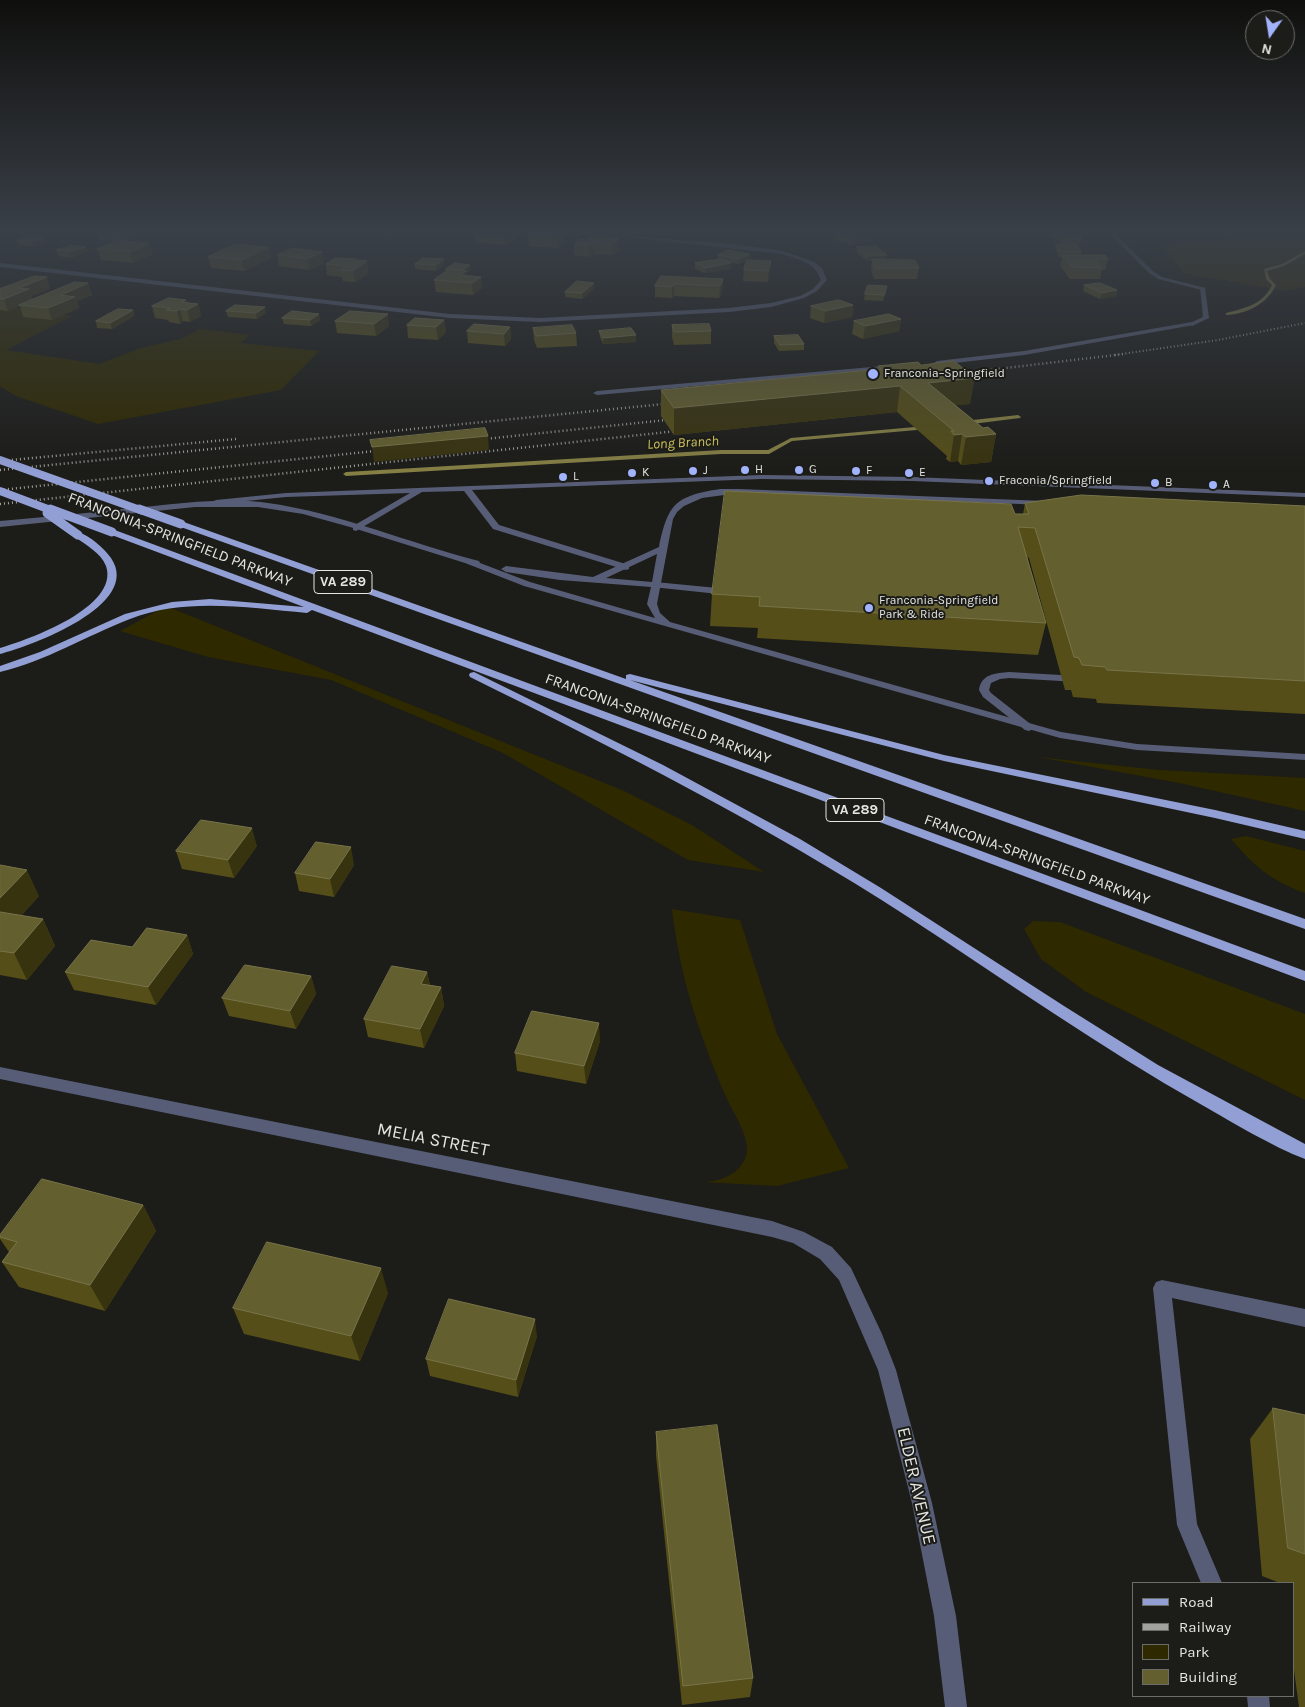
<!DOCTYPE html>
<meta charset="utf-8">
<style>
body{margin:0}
#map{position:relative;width:1305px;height:1707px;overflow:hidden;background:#1c1c18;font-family:Karla,sans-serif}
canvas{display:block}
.legend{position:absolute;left:1132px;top:1582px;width:162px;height:115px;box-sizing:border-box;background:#1c1c18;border:1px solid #6c6c69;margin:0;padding:6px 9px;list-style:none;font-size:15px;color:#e5e5e2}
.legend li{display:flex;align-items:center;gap:10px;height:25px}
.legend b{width:25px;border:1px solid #6c6c69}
.north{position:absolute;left:1245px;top:10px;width:50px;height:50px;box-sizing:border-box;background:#1c1c18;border:1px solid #6c6c69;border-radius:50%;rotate:193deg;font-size:14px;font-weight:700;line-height:20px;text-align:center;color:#e5e5e2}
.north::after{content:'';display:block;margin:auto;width:18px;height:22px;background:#a1b3fd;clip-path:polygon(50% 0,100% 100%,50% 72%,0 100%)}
</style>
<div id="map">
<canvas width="1305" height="1707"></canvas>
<ul class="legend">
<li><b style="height:6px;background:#929fd4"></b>Road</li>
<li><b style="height:6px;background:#a1a19e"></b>Railway</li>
<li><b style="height:14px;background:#2f2900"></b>Park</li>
<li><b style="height:14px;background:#645f2e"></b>Building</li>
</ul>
<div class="north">N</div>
</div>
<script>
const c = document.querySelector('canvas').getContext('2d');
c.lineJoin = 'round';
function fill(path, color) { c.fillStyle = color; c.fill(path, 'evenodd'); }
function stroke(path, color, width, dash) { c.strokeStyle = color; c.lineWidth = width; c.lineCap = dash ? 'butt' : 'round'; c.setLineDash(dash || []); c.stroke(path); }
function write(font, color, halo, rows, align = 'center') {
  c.font = font + ' Karla,sans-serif'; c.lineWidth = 4; c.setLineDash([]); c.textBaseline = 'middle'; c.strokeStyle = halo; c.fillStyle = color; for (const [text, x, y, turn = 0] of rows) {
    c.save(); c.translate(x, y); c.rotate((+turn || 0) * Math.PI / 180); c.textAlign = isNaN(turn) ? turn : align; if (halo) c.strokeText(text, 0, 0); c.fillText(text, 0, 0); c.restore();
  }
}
fill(new Path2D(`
 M1241 234H1305V287L1285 291 1183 273 1162 246 1244 236Z
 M0 305 72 316 6 350 99 364 141 348 181 339 200 329 250 335 240 343 319 351 281 390 98 424 16 396 0 386Z
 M166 606 622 790 692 825 764 872 688 860 503 753 331 680 208 657 120 631Z
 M1038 757 1159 770 1305 778V811L1179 783Z
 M1246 836 1305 851V893C1271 881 1254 866 1231 839Z
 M672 909 740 920 777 1034 849 1168 777 1186 702 1182C722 1182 745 1172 747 1150 748 1135 732 1110 726 1097 717 1077 709 1056 702 1036 687 995 677 952 672 909Z
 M1033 921 1060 922 1305 1014V1100L1086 992 1041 959 1024 929Z`), '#2f2900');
fill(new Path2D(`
 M1305 251V254L1284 266 1267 271 1270 279 1276 285C1267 304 1247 314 1226 315V313C1246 308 1263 304 1272 285L1266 279 1264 269 1282 264Z
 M1018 415 1021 417 1020 418 964 425 961 423 964 421Z
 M926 426 929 428 928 429 792 441 769 454H721L346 476 343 474 346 472 721 450H768L791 438Z`), '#857f44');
fill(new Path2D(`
 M1200 287 1205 288 1209 318 1192 326 1190 323 1203 317Z
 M761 475 912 477 1305 493V497L912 481 761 479 472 490 499 525 629 565V569L626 570 493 529 464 491 422 492 356 531 353 530V526L410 493 286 497 216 504 212 502 216 500 286 493Z
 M655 582 728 589 733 592 728 595 652 587 650 585Z
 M1009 672 1078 676 1083 679 1078 682 1009 678 1000 679 991 683 989 690 991 693 1033 726 1035 728 1029 731 1025 730 983 697 979 690C981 674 996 673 1009 672Z
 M1162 1280 1305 1309V1327L1172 1298 1197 1524 1222 1583H1201L1177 1525 1153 1288 1156 1282Z
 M1247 1696H1269L1270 1707H1248Z`), '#575d76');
fill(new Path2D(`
 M600 234 734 244 783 251 814 262 822 268 827 280 817 291 804 298 771 307 729 312 540 322 450 318 0 267V263L450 314 540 318 729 308 771 303 800 296 813 289 821 280C814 261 799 260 782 254Z
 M1110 234H1115L1153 271 1162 277 1205 288 1202 290 1158 279 1149 273Z
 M1192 322 1194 325 1024 355 937 365 934 363 937 361 1024 351Z
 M895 365 898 367 897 368 597 395 593 393 597 391Z
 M720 489H739L1045 501 1049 503 1045 505 739 493 702 498 684 506 677 512 673 519 657 604 660 613 670 622 1061 732 1137 744 1305 754V760L1137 750 1060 738 524 586 465 563 350 527 303 514 258 507H195L0 527V521C48 517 95 512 143 507 185 503 226 497 268 503 340 513 408 543 479 561L480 563 530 582 655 618 647 604 651 587 560 580 506 572 501 569 506 566 593 577 659 547C668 504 675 496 720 489ZM657 554 652 582 606 578Z
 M0 1067 772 1221 804 1232 832 1247 851 1268 882 1334 896 1370 932 1503 956 1616 967 1707H945L934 1616 912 1503 878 1370 839 1280 820 1259 793 1243 772 1237 0 1079Z`), '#575d76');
fill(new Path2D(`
 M181 521 626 679V675L630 674 944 755 1215 810 1305 831V839L1215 818 944 761 630 680 1305 919V929L178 526V522Z
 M112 529 1305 971V981L312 610 307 613C249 608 186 597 130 619 86 636 46 661 0 672V666L40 652 125 614 172 602 210 599 304 607 109 534V530Z
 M78 532C90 536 104 548 111 558 143 605 31 646 0 654V648C28 640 120 607 106 566 101 553 86 545 75 537L74 535Z
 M474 672 663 765 800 839 881 888 1064 1006 1158 1065 1305 1144V1159C1273 1147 1232 1122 1202 1105 1101 1048 1005 980 908 917 768 826 620 751 470 677L469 675 470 673Z`), '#929fd4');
stroke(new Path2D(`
 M1115 355 1218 340 1305 323`), '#a1a19e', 2, [1, 2.5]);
stroke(new Path2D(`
 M955 374 1124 354
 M475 440 676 419
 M0 461 236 439
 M0 470 674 403
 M0 490 385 450
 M0 504 686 430`), '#a1a19e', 2.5, [1, 3]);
stroke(new Path2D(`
 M0 460 143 511
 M0 491 53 511`), '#929fd4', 8);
stroke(new Path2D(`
 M50 509 112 532
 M139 509 181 524
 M47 513 78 535`), '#929fd4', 9);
fill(new Path2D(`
 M98 234 131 238 124 241 153 254 133 263 101 260 97 249 115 241 99 240Z
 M374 234H398L395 236Z
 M474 234H515V239L505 245 475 242Z
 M530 234H564V243L557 248 529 246 528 235Z
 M833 234H871L870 241 852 245 833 239Z
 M1051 234H1083L1081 243 1063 244 1050 236Z
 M43 238 45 243 32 247 19 245 17 240Z
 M619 238V249L612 255 594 254 590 257 574 255V245L586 240Z
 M1056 244 1081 252V255L1108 259 1105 270H1102L1100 279H1070L1060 266 1062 257H1059L1055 249Z
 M86 247 87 252 71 258 58 256 56 250Z
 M857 247 887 255 886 259 919 268 917 279H874L871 270 872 261H867L857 253Z
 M322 252 324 263 309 270 279 266 277 255Z
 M718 255 750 259 748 260 771 261 770 272 768 282 743 281 744 270 746 261 739 264 731 263V269L705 273 695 269V263L718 259Z
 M208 257 271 258 245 271 211 268Z
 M356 259V261L369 273 355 282 343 281 342 277 327 275 326 264Z
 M444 259V265L436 271 415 269V264Z
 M446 269 471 270 466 274V276L481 277 482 288 473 295 436 292 434 280 446 272Z
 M47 277 50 289 31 296 32 299 88 283 92 295 77 301 79 308 52 320 23 317 20 306 8 311 0 310V289Z
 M723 279 722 291 719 298 674 296 672 298 655 297V286Z
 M1084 285 1117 290 1116 296 1100 299 1083 291Z
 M594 289 582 299 565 297V292Z
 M886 292 883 301 864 300 865 294Z
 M186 300 187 303 198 304 201 316 190 322 183 321 180 324 169 322 168 320 155 318 152 306Z
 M853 305 852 317 824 323 810 318 811 306Z
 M133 310 134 316 112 329 97 328 96 321Z
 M226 311 266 313 257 319 228 317Z
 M350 311 389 326 376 336 337 333 335 321Z
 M282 318 320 320 311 326 284 324Z
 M901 319 899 331 863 339 852 334 854 321Z
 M444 320 446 332 438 340 408 338 407 325Z
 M672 325 711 331V344L674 345 672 337Z
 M510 327 511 339 505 346 468 343 467 331Z
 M533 328 576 333 577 346 537 348 534 340Z
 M599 331 636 342 603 344 600 337Z
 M774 336 804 344V350L779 351 774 343Z
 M878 366 970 404 955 405 983 428 996 434 991 462 961 465 958 461 950 462 946 459 947 456 897 412 674 435 661 416V390L878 369Z
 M1025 503 1305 506V714L1097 703 1096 699 1073 697 1071 690H1065L1029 558 1027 557 1046 623 1038 655 757 638 758 628 710 626 712 594 1015 514H1023Z
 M257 846 234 878 182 869 176 851Z
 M0 865 39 896 21 916 43 919 55 946 27 980 0 975Z
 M354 865 334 897 299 891 295 873Z
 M187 935 193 954 156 1005 74 990 65 972 132 947Z
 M427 972 430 985 441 987 444 1006 424 1048 368 1037 364 1019Z
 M311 976 316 994 296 1029 229 1016 222 998Z
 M600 1041 586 1084 517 1071 515 1053Z
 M143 1205 156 1231 105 1311 19 1287 2 1262 9 1252 0 1239V1235Z
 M388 1293 360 1361 244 1334 233 1308Z
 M537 1336 518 1397 430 1376 426 1359Z
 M1273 1408 1305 1415V1707H1299L1294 1670V1583H1280L1262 1576 1250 1439Z
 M656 1432 753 1678 750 1697 682 1705 656 1456Z`), '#554e18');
fill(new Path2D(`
 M0 234H2L3 237 0 238Z
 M127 234H130L131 238 122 242 121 236Z
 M504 234H515V239L505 245Z
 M561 234H564V243L557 248 556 237Z
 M853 234H871L870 241 852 245Z
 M43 238 45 243 32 247 31 242Z
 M619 238V249L612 255 611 244Z
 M150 243 153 254 133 263 130 252Z
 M593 243 594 254 590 257 589 246Z
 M86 247 87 252 71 258 69 252Z
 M269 247 271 258 245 271 242 260Z
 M322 252 324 263 309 270 307 259Z
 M750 254V259L739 264V259Z
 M887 255 886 260 872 259V261H867L868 256Z
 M356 259 357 268 367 261 369 273 355 282 353 271 354 260Z
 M444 259V265L436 271V265Z
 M771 261 770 272 768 282V271Z
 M731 263V269L705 273V268Z
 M470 265 471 270 466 274 467 282 460 275 461 271Z
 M47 277 50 289 31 296 33 301 19 305 20 306 8 311 4 299 19 288Z
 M481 277 482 288 473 295 472 283Z
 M723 279 722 291 719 298 720 286Z
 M88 283 92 295 77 301 79 308 52 320 48 308 61 295Z
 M594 283V289L582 299V293Z
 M674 284V296L672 298V287Z
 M1117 290 1116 296 1100 299 1102 293Z
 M186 300 188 309 198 304 201 316 190 322 187 310 181 302Z
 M853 305 852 317 824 323 825 311Z
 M265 307 266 313 257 319 256 313Z
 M180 309 183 321 180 324 177 311Z
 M133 310 134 316 112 329 110 323Z
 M319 314 320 320 311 326 310 320Z
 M388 314 389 326 376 336 374 324Z
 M901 319 899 331 863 339 865 326Z
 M444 320 446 332 438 340 436 327Z
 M510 327 511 339 505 346 504 334Z
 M636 335V342L603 344V338Z
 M975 378 970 404 927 408 928 383Z
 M900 386 897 412 674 435V408Z
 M962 434 958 461 950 462 954 435Z
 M996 434 991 462 961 465 966 437Z
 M488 436 489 450 374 462 372 447Z
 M252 828 257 846 234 878 228 860Z
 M351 847 354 865 334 897 330 879Z
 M27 870 39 896 2 937 0 933V898Z
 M43 919 55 946 27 980 14 953Z
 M187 935 193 954 156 1005 148 987Z
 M427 972 431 990 421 984Z
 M311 976 316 994 296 1029 290 1011Z
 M441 987 444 1006 424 1048 420 1029Z
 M599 1023 600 1041 586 1084 584 1066Z
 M143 1205 156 1231 105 1311 90 1285Z
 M381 1268 388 1293 360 1361 351 1336Z
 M535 1319 537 1336 518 1397 516 1380Z`), '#38330f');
const building = new Path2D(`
 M98 234H127L121 236Z
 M530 234H561L556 237 528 235Z
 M29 236 43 238 31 242 17 240Z
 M591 236 619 238 611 244 593 243 589 246 574 245 580 239 586 240Z
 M118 240 150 243 130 252 97 249Z
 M235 244 269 247 242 260 208 257Z
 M1056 244H1077L1081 252H1060Z
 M73 245 86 247 69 252 56 250Z
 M876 246 887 255 868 256 857 247Z
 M292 248 322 252 307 259 277 255Z
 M728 250 750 254 739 259 718 255Z
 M1062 255H1105L1108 259H1095L1102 268 1072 267Z
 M336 258 356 259 354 260 367 261 353 271 341 270 347 266 326 264Z
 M423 258 444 259 436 265 415 264Z
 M722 259 731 263 705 268 695 263Z
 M872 259 915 260 919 268H875Z
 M747 260 771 261 768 271 744 270Z
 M455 263 470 265 462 270 446 269Z
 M449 269 466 271 460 275 481 277 472 283 434 280Z
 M35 276 47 277 19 288 29 289 4 299H0V289Z
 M661 276 723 279 720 286 674 284 672 287 655 286Z
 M577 281 594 283 582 293 565 292Z
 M75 282 88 283 61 295 75 297 48 308 19 305Z
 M1100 283 1117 290 1102 293 1084 285Z
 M868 285 887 286 884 295 865 294Z
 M169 298 186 300 181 302 198 304 187 310 180 309 177 311 166 310 170 308 152 306Z
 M839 300 853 305 825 311 811 306Z
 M235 305 265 307 256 313 226 311Z
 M118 309 133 310 110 323 96 321Z
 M292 311 319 314 310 320 282 318Z
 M350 311 388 314 374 324 335 321Z
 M889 314 901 319 865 326 854 321Z
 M415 318 444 320 436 327 407 325Z
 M474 324 510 327 504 334 467 331Z
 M709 324 711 331 674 332 672 325Z
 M572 325 576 333 536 336 533 328Z
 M631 328 636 335 603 338 599 331Z
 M798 335 804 344 780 345 774 336Z
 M954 361 975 378 928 383 983 428 988 427 996 434 966 437 962 434 954 435 951 431H954L900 386 674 408 661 390 881 369 878 366 918 362 921 365Z
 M485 428 488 436 372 447 370 440Z
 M725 491 1011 504 1015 514H1029L1025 503 1081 495 1305 506V681L1107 670 1105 667 1082 665 1079 658 1074 657 1035 528 1018 527 1046 623 759 606 760 597 712 594Z
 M201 820 252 828 228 860 176 851Z
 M316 842 351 847 330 879 295 873Z
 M0 865 27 870 0 898Z
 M0 912 43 919 14 953 0 951Z
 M147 928 187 935 148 987 65 972 91 940 132 947Z
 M245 965 311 976 290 1011 222 998Z
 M392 966 427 972 421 984 441 987 420 1029 364 1019Z
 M532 1011 599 1023 584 1066 515 1053Z
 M42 1179 143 1205 90 1285 2 1262 17 1242 0 1237V1235Z
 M267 1242 381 1268 351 1336 233 1308Z
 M449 1299 535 1319 516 1380 426 1359Z
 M1273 1408 1305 1415V1554L1288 1548Z
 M717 1425 753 1678 683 1686 656 1432Z`);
fill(building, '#645f2e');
stroke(building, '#78744a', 1);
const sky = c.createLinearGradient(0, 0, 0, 473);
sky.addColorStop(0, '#0f0f0d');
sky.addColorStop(0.49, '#3a4048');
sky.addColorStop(1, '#3a404800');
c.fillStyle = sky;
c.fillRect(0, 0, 1305, 473);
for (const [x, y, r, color] of [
 [873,374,6,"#a1b3fd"],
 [745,470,5,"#a1b3fd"],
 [799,470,5,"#a1b3fd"],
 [693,471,5,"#a1b3fd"],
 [856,471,5,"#a1b3fd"],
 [632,473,5,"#a1b3fd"],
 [909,473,5,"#a1b3fd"],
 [563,477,5,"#a1b3fd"],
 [989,481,5,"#a1b3fd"],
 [1155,483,5,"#a1b3fd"],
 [1213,485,5,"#a1b3fd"],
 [869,608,5,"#a1b3fd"]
]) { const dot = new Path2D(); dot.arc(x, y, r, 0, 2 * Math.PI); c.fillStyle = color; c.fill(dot); stroke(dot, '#1c1c18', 2); }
write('12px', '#e5e5e2', '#1c1c18', [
 ["Franconia–Springfield",884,374],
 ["H",755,470],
 ["G",809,470],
 ["J",703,471],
 ["F",866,471],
 ["K",642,473],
 ["E",919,473],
 ["L",573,477],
 ["Fraconia/Springfield",999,481],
 ["B",1165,483],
 ["A",1223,485],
 ["Franconia-Springfield",879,601],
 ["Park & Ride",879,615]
], 'left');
write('italic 14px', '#cdc15d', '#1c1c18', [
 ["Long Branch",683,443,-3]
]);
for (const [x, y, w] of [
 [343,582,58],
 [855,810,58]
]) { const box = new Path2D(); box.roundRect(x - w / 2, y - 11.5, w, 23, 4); c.fillStyle = '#1c1c18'; c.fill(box); stroke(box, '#e5e5e2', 1); }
write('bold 14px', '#e5e5e2', null, [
 ["VA 289",343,582],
 ["VA 289",855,810]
]);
write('15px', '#e5e5e2', '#1c1c18', [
 ["FRANCONIA-SPRINGFIELD PARKWAY",180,540,21],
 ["FRANCONIA-SPRINGFIELD PARKWAY",658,719,20],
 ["FRANCONIA-SPRINGFIELD PARKWAY",1037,860,20]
]);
write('18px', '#e5e5e2', '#1c1c18', [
 ["MELIA STREET",433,1140,11],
 ["ELDER AVENUE",916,1486,77]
]);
</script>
